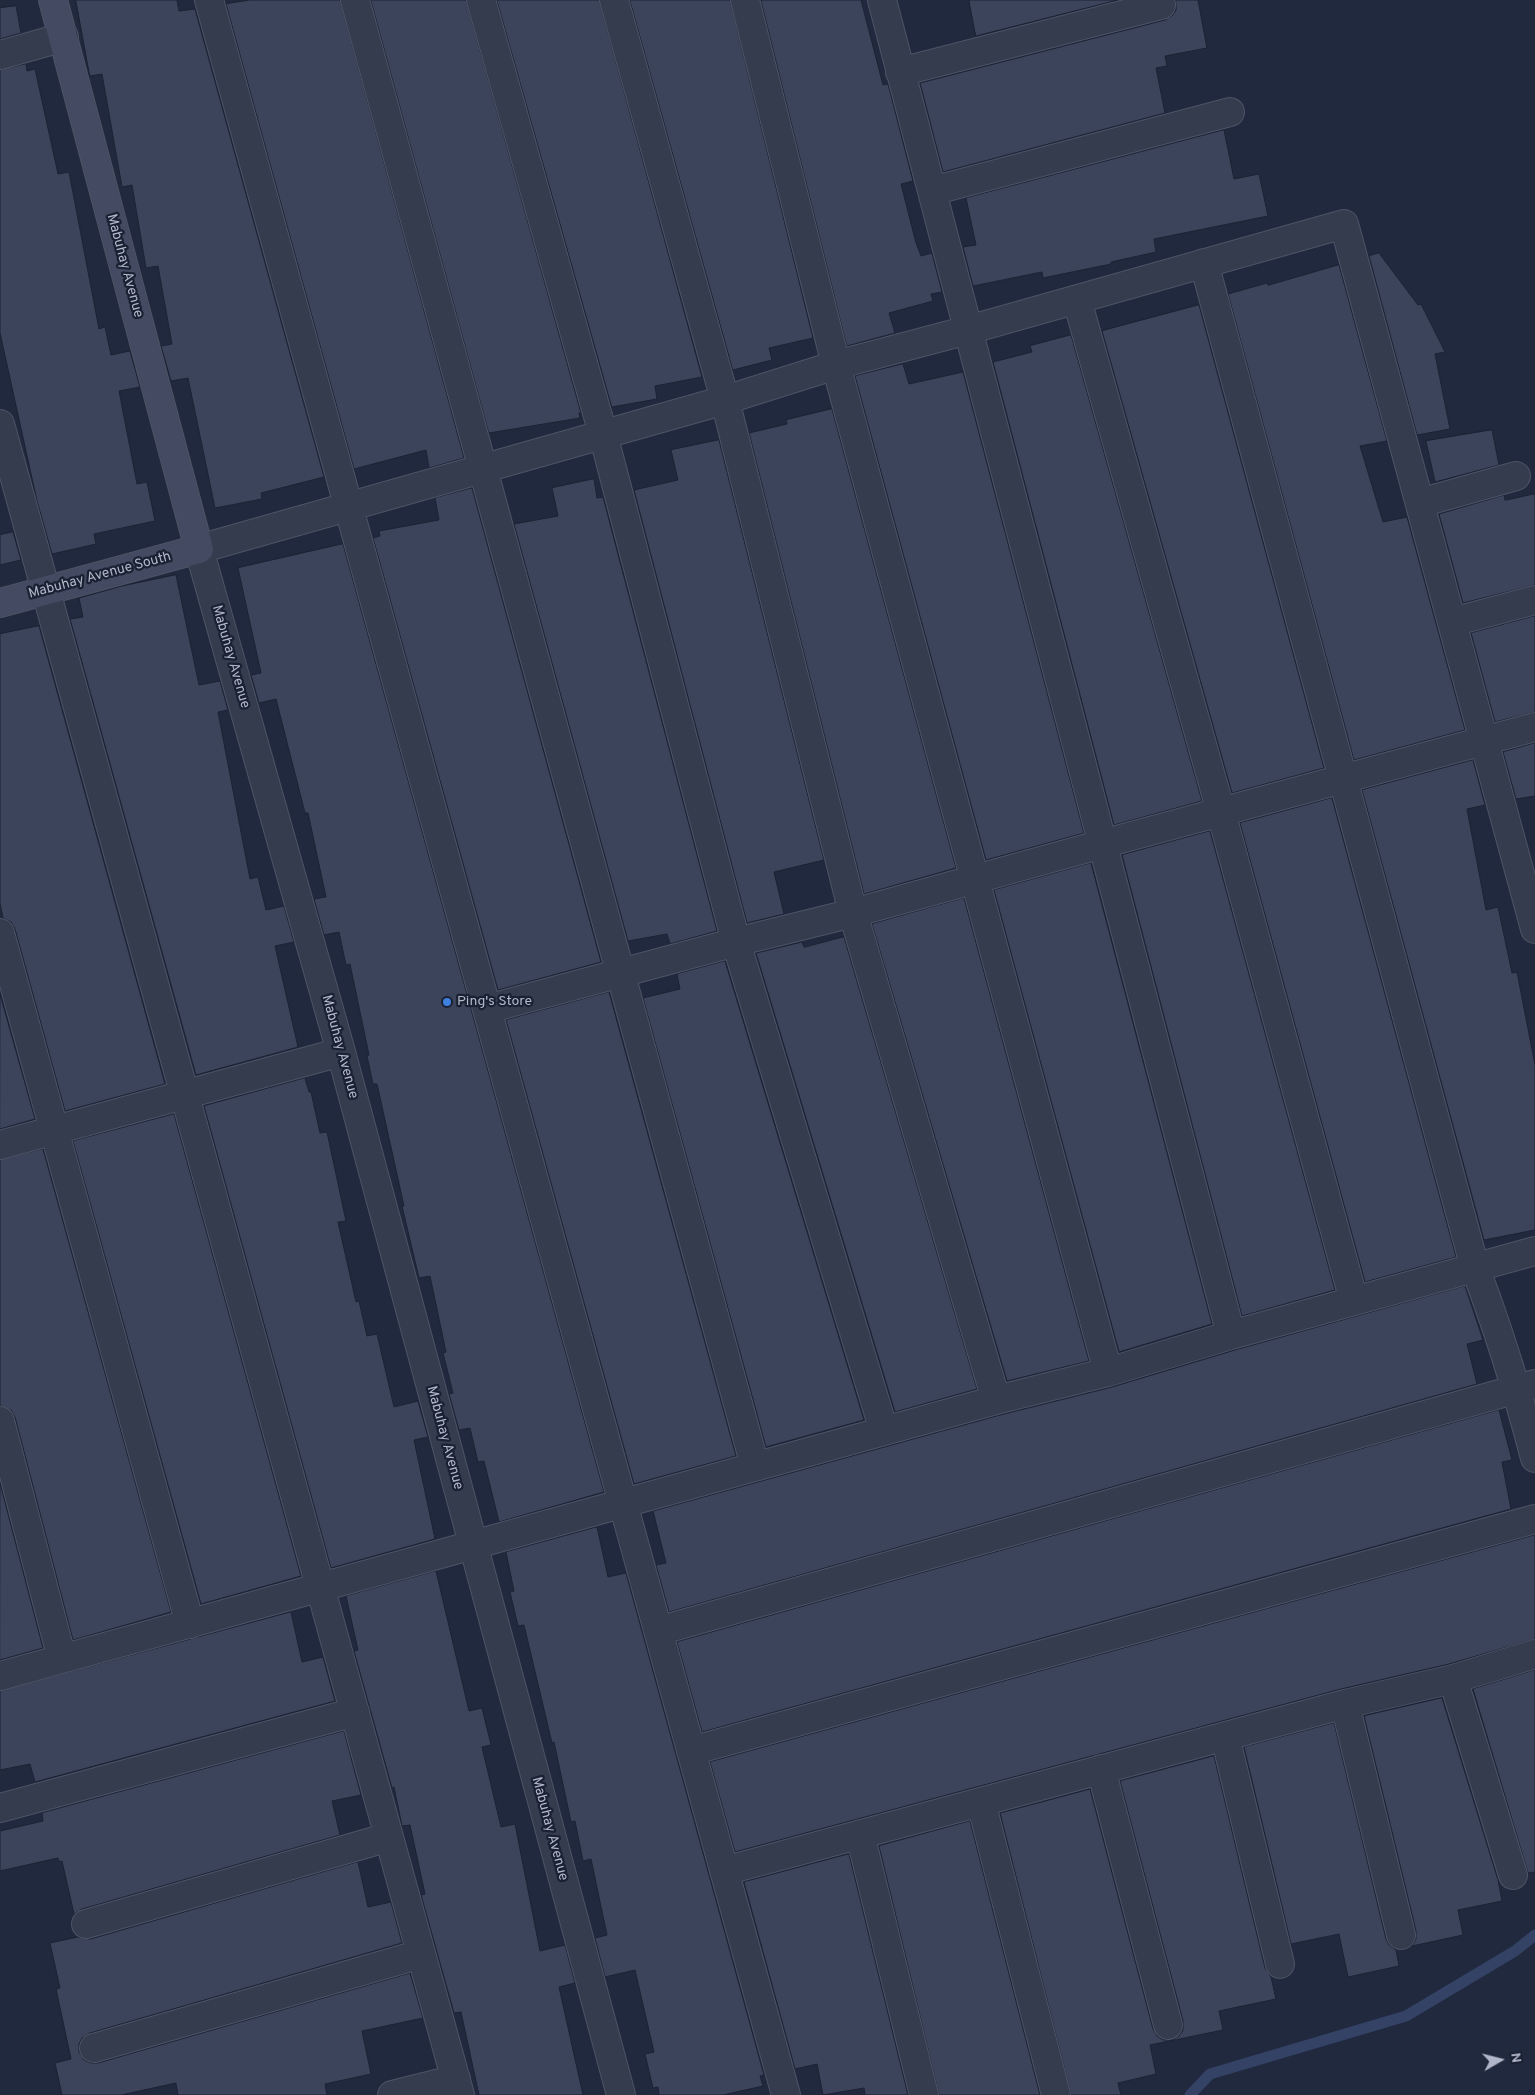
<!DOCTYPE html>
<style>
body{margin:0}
#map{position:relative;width:1535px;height:2095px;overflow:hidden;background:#21293e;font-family:Overpass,sans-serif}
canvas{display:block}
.north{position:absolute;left:1475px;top:2035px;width:50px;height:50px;-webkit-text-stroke:4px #1a2133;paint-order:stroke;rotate:82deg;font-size:14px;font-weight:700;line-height:20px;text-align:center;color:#b1b7c9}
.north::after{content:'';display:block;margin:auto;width:18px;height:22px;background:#b1b7c9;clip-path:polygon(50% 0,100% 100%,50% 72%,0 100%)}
</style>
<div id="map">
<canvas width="1535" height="2095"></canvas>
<div class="north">N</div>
</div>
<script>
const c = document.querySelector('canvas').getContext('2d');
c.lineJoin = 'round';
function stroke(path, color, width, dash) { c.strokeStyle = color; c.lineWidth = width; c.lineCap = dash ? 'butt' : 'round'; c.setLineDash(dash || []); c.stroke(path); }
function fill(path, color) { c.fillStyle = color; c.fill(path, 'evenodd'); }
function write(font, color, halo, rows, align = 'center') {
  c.font = font + ' Overpass,sans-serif'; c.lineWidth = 4.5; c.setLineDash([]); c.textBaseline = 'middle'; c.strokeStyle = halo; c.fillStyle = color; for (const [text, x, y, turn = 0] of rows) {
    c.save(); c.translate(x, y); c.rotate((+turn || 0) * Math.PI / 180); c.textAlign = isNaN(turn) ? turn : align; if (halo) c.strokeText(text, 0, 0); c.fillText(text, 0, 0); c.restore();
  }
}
stroke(new Path2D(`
 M1190 2095 1210 2074 1406 2016 1515 1951 1535 1935`), '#344266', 11);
const building = new Path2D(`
 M76 0H177L179 11 195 9 324 477 261 493 262 499 215 508 188 378 171 381 161 346 172 344 158 266 146 268 132 185 122 187 102 74 90 76Z
 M250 0H340L464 458 429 468 426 450 354 469 226 4Z
 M371 0H466L581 413H579L580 418 489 433Z
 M497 0H599L702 377 655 386 657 399 612 407Z
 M630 0H730L813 338 769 348 772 360 733 370Z
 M761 0H861L883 85 888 84 913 181 901 184 916 243 921 256 932 253 942 292 931 294 933 301 889 313 895 333 847 346Z
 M969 0H1118L976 36Z
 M1176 0H1198L1207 48 1165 56 1167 66 1156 68 1165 113 943 172 920 83 1165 20 1172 16 1176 10Z
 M16 6 21 33 0 39V8Z
 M26 64 27 71 35 69 58 174 69 172 99 329 105 327 111 355 130 351 140 387 119 391 137 484 147 482 155 521 94 534 96 544 52 554 37 501 0 333V70Z
 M1224 130 1234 179 1259 174 1268 216 1154 239 1156 252 1111 262V264L1043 278 1042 272 973 286 963 247 976 245 966 198Z
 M1379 253 1418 305 1421 304 1445 352 1435 354 1450 429 1417 435 1369 256Z
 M1339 265 1387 441 1360 446 1383 522 1407 517 1465 730 1354 760 1228 294 1267 283 1268 285Z
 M1199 305 1324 768 1232 793 1102 331Z
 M1071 335 1202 801 1114 825 993 362 1032 352 1030 346Z
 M903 364 909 384 963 372 1084 833 986 860 855 376Z
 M832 409 956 868 864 894 749 433 787 424 786 420Z
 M1492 430 1499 465 1435 482 1426 441Z
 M719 440 824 860 774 872 784 914 747 923 634 490 678 480 671 450Z
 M594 479 597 498 603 497 717 931 670 944 667 934 628 941 514 524 558 516 552 488Z
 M472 488 601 962 498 990 373 538 380 536 379 531 439 520 435 498Z
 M1535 494V585L1463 603 1439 514 1504 495 1505 500Z
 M13 532 21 560 0 565V535Z
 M343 544 604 1492 499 1522 484 1461 478 1462 470 1428 459 1430 449 1394 453 1393 443 1353 446 1352 430 1276 419 1278 402 1206H404L377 1084H373L367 1056 369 1055 350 964 346 965 339 932 324 935 314 899 326 897 308 813H305L276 699 259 703 251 675 261 673 238 568Z
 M176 575 199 685 220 681 228 710 218 712 250 879 258 877 266 910 284 906 294 942 275 946 298 1047 196 1075 70 619 83 617 79 598 122 586Z
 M1535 616V712L1495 722 1471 633Z
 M39 626 165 1084 65 1111 15 929 11 922 3 918 0 903V634Z
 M1535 743V796L1516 799 1503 752Z
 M1473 760 1485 805 1467 809 1486 910 1498 907 1512 973 1517 972 1535 1065V1230L1484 1240 1362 790Z
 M1332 798 1456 1257 1365 1282 1240 823Z
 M1210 831 1335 1290 1242 1316 1122 855Z
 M1091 863 1212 1324 1119 1352 994 890Z
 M964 898 1089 1361 1007 1381 872 924Z
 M844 937 977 1389 895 1412 756 953 802 942 804 947Z
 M725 961 864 1420 766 1447 643 998 680 989 677 974Z
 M609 992 736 1456 634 1484 506 1020Z
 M0 994 35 1119 0 1129Z
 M305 1078 309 1092H311L320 1133 327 1132 346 1221 338 1222 356 1302 359 1301 367 1336 377 1334 394 1407 418 1401 428 1437 414 1440 435 1539 331 1568 204 1106Z
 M174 1114 301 1576 201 1604 73 1141Z
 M43 1149 171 1612 73 1640 15 1417 11 1410 0 1406V1160Z
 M1465 1286 1483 1340 1467 1344 1477 1384 669 1612 656 1565 666 1563 653 1511 1000 1415 1112 1387 1235 1350Z
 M1499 1410 1512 1460 1502 1462 1511 1509 702 1732 677 1642Z
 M0 1483 43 1648 0 1660Z
 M597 1527 608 1577 626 1573 764 2075 760 2076 763 2086 723 2095H659L658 2087 653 2088 645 2054 654 2052 635 1970 605 1977 595 1938 607 1935 591 1859 583 1861 575 1821 571 1822 554 1742 552 1743 524 1625 518 1626 510 1592 514 1591 506 1552Z
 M1535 1535V1639L1449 1664 1341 1689 735 1852 710 1762Z
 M436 1571 469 1711 482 1708 491 1745 482 1747 501 1827 515 1824 540 1951 565 1945 575 1983 559 1987 583 2095H479L461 2012 454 2013 421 1895 425 1894 410 1825 402 1826 394 1787 392 1788 354 1651 358 1650 346 1596Z
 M291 1612 302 1662 323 1657 335 1701 35 1782 30 1764 0 1770V1691Z
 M1535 1670V1872L1528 1873 1473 1689Z
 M1442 1698 1498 1880 1502 1901 1458 1910 1463 1935 1412 1946 1416 1939V1931L1364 1716Z
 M1334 1723 1386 1939 1389 1945 1396 1950 1399 1966 1348 1977 1339 1934 1291 1944 1244 1747Z
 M344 1731 361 1795 332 1801 340 1835 82 1909 74 1914 62 1861 59 1862 58 1858 0 1871V1831L43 1821 42 1813Z
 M1214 1756 1265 1968 1271 1977 1276 1999 1219 2011 1223 2030 1150 2045 1156 2074 1118 2083 1121 2095H1071L1000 1813 1090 1789 1153 2029 1157 2036 1163 2040H1172L1179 2036 1183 2030V2021L1120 1781Z
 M970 1821 1040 2095H939L879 1846Z
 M849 1854 908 2095H865L864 2088 823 2095 817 2064 795 2069 744 1882Z
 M358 1862 368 1907 391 1902 402 1943 90 2033 82 2038 79 2044V2052L84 2060 91 2063H98L410 1973 423 2018 362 2031 371 2074 325 2084 327 2095H178L176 2083 121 2095H62L55 2063 71 2059 56 1989 60 1988 50 1943 78 1937 90 1939Z`);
fill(building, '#3b445b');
stroke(building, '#1c2335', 1);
const street = new Path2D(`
 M209 0 786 2095
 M355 0 755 1466
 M481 0 603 434 736 942 884 1431
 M614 0 725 400 853 913 996 1400
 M745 0 836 365 1108 1372
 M882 0 1231 1335
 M0 55 64 37
 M900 72 1161 5
 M932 191 1230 112
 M1204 263 1475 1268C1499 1330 1518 1393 1535 1458
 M1077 300 1221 812 1354 1301
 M0 424 460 2095
 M1420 503 1516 476
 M1452 622 1535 600
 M0 933 190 1624
 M487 1009 736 942 853 913 1102 844 1535 727
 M0 1145 341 1052
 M0 1421 62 1659
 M658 1631 1535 1384
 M0 1676 996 1400 1108 1372 1231 1335 1535 1251
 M1453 1679 1513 1875
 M1345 1704 1401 1935
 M1225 1736 1280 1964
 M691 1751 1535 1519
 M1101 1769 1168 2025
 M981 1802 1056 2095
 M0 1808 355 1712
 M860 1834 924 2095
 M724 1871 1345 1704 1453 1679 1535 1654
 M86 1924 389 1837
 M94 2048 421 1954
 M392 2095 456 2079
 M621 2095 341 1052 199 549 725 400 836 365 968 330 1344 224 1535 929`);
const secondary = new Path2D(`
 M0 603 199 549 53 0`);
stroke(street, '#4d5466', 30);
stroke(secondary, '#4d5466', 30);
stroke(street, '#353c4e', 28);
stroke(secondary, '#434a61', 28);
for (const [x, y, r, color] of [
 [447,1002,5,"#3f7fe0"]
]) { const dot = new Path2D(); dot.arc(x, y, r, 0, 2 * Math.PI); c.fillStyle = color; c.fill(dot); stroke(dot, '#1a2133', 2); }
write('14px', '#b1b7c9', '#1a2133', [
 ["Mabuhay Avenue",124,266,75],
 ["Mabuhay Avenue South",100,576,-15],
 ["Mabuhay Avenue",230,657,74],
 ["Mabuhay Avenue",339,1047,75],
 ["Mabuhay Avenue",444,1438,75],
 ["Mabuhay Avenue",549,1829,75]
]);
write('14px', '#b1b7c9', '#1a2133', [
 ["Ping's Store",457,1002]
], 'left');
</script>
